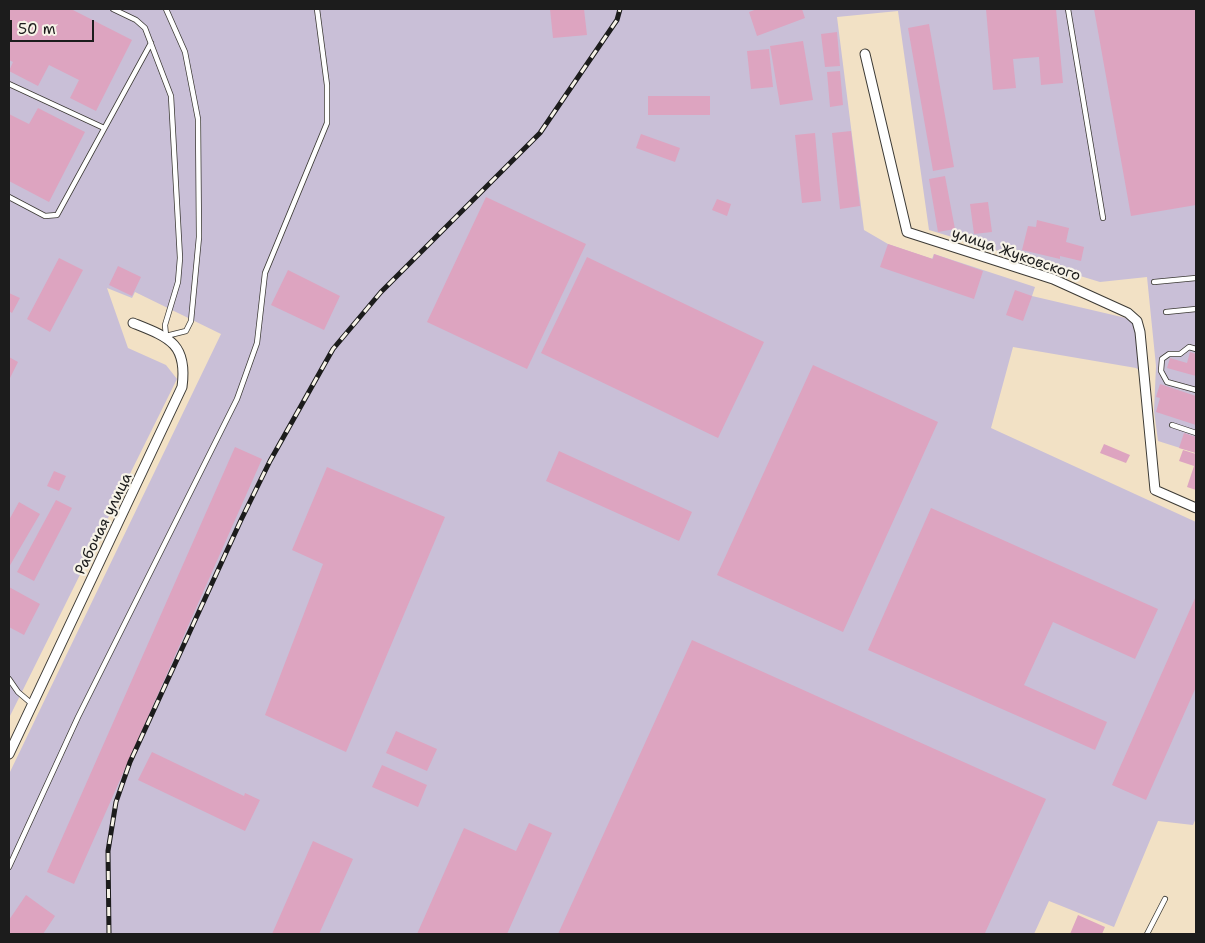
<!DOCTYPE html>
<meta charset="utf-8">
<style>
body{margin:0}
#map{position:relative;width:1205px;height:943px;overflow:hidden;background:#f2e1c5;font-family:"Shantell Sans",sans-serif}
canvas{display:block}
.frame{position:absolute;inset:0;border:10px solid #1c1c1c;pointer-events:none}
.scale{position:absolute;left:10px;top:20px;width:84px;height:22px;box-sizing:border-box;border:2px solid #1c1c1c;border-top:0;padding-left:6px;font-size:15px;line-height:18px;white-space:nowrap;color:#1c1c1c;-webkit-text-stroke:4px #f7f3e8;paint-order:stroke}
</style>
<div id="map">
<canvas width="1205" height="943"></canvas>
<div class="frame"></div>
<div class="scale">50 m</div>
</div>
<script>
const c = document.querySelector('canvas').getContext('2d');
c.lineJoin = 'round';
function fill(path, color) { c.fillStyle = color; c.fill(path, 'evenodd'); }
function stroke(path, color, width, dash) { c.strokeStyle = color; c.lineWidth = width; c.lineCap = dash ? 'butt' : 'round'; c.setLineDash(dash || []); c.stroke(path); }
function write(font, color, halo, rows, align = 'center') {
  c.font = font + ' "Shantell Sans",sans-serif'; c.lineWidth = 4.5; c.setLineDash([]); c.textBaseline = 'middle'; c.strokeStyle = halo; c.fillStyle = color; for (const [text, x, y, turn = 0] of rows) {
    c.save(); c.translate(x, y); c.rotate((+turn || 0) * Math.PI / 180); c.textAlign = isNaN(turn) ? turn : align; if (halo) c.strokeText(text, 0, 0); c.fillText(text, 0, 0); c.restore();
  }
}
fill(new Path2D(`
 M9 9H1196V453L1158 441 1154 411 1156 366 1147 277 1100 282 929 230 898 11 837 17 864 230 888 244 932 259 934 254 1035 287 1032 296 1126 318 1132 321 1136 329 1142 372 1136 368 1013 347 991 428 1196 522V818L1193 825 1158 821 1114 927 1049 901 1034 934H9V774L221 334 135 292 132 298 107 288 128 348 166 365 177 379 9 718Z`), '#c9bfd7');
fill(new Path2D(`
 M9 9H71L132 40 96 111 70 98 79 80 49 65 38 86 9 71 13 62 9 60Z
 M550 9H584L587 35 553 38Z
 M757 9H802L805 18 757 36 749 12Z
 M986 9H1056L1063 83 1041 85 1039 57 1013 59 1016 88 993 90Z
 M1094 9H1196V205L1131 216Z
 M929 24 954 167 933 171 908 28Z
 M837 32 840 66 825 67 821 34Z
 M803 41 813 100 780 105 770 46Z
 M769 49 773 87 751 89 747 51Z
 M840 71 843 105 830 107 827 72Z
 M648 96H710V115H648Z
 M38 108 85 132 49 202 9 181V114L29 124Z
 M851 131 860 206 840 209 832 133Z
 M815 133 821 201 802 203 795 135Z
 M641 134 680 148 675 162 636 148Z
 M945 176 955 229 938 232 929 179Z
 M486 197 586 244 527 369 427 322Z
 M717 199 731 204 727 216 712 210Z
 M988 202 992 232 974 234 970 204Z
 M1037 220 1069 228 1066 242 1084 247 1081 261 1060 256V259L1022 250 1028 226 1036 227Z
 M888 244 933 259 934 254 983 271 974 299 880 267Z
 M587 257 764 342 718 438 541 353Z
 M59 258 83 270 50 332 27 319Z
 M118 266 141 277 132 296 109 285Z
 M288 270 340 296 324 330 271 305Z
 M1015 290 1032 296 1023 321 1006 315Z
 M9 293 20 298 12 313 9 311Z
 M1190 352 1196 354V376L1167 368 1170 358 1187 363Z
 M9 357 18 362 9 380Z
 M813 365 938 422 843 632 717 575Z
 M1160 384 1196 396V425L1156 412 1160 398 1156 397Z
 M1184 433 1196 437V453L1179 448Z
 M1104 444 1130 455 1126 463 1100 453Z
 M235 447 262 459 74 884 47 872Z
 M1183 450 1196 454V490L1187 487 1194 466 1179 461Z
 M559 451 692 512 679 541 546 481Z
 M327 467 445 517 346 752 265 715 323 564 292 550Z
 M54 471 66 476 59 491 47 486Z
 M56 500 72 508 34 581 17 572Z
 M19 502 40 514 9 567V520Z
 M931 508 1158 609 1135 659 1053 622 1024 685 1107 722 1095 750 868 650Z
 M9 587 40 604 24 635 9 627Z
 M1196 596V687L1146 800 1112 785Z
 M692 640 1046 799 985 933 989 934H558Z
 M396 731 437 749 427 771 386 753Z
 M152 752 244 796 245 793 260 800 245 831 138 780Z
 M382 765 427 785 418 807 372 787Z
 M529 823 552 833 507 934H417L464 828 516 851Z
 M313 841 353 859 319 934H272Z
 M26 895 55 916 43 934H9V920Z
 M1078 915 1105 927 1102 934H1070Z`), '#dda4c0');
const lane = new Path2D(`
 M113 9 136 20 145 28 171 96 180 258 178 282 165 325 166 336 186 331 191 321 199 237 198 119 185 52 166 9
 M1068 9 1103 218
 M9 84 104 128
 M9 197 45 216 57 215 151 43
 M1154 282 1196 278
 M1166 312 1196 309
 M1196 349 1189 347 1180 354H1169L1162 359 1161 371 1167 382 1196 390
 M1172 425 1196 433
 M9 679 18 692 32 704
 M9 867 78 717 237 399 257 343 265 273 327 123V85L317 9
 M1147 934 1165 899`);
const street = new Path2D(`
 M865 54 907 232 1053 279 1128 313 1137 321 1140 332 1155 490 1196 508
 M9 754 182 387C188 343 168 337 133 323`);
stroke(lane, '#3c3a35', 6);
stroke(street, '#3c3a35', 11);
stroke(lane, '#fff', 4.5);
stroke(street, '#fff', 9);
const rail = new Path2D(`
 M109 934 108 851 116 802 130 762 241 520 270 461 333 349 381 292 540 133 617 20 620 9`);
stroke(rail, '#1c1c1c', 5);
stroke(rail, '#f7f3e8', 3, [9]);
write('15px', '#1c1c1c', '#f7f3e8', [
 ["улица Жуковского",1016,255,19],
 ["Рабочая улица",104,524,-64]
]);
</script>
